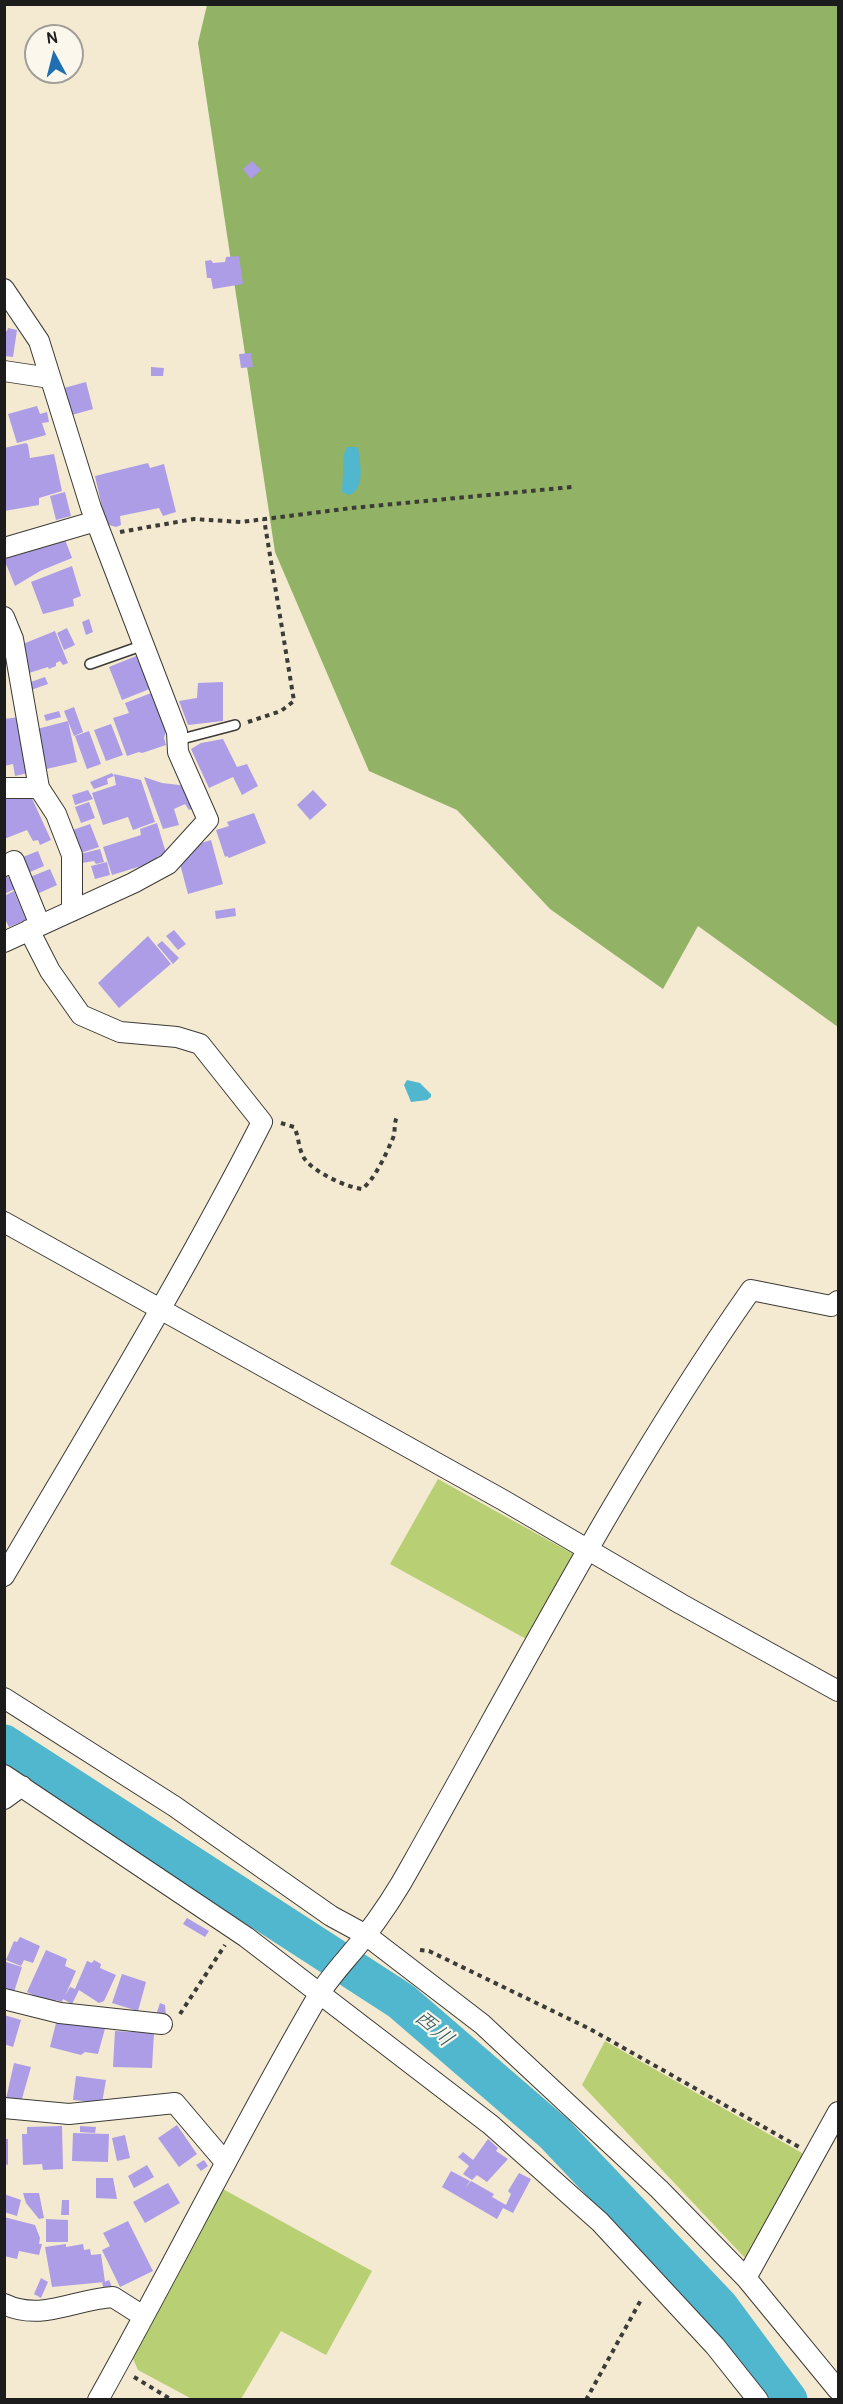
<!DOCTYPE html>
<meta charset="utf-8">
<style>
body{margin:0}
#map{position:relative;width:843px;height:2404px;overflow:hidden;background:#f4e9d1;font-family:Pangolin,sans-serif}
canvas{display:block}
.frame{position:absolute;inset:0;border:6px solid #1c1c1c;pointer-events:none}
.north{position:absolute;left:24px;top:24px;width:60px;height:60px;box-sizing:border-box;background:#fbf7ec;border:2px solid #a29f99;border-radius:50%;rotate:353deg;font-size:16px;font-weight:700;line-height:24px;text-align:center;color:#1c1c1c}
.north::after{content:'';display:block;margin:auto;width:21px;height:27px;background:#1f6fb2;clip-path:polygon(50% 0,100% 100%,50% 72%,0 100%)}
</style>
<div id="map">
<canvas width="843" height="2404"></canvas>
<div class="frame"></div>
<div class="north">N</div>
</div>
<script>
const c = document.querySelector('canvas').getContext('2d');
c.lineJoin = 'round';
function fill(path, color) { c.fillStyle = color; c.fill(path, 'evenodd'); }
function stroke(path, color, width, dash) { c.strokeStyle = color; c.lineWidth = width; c.lineCap = dash ? 'butt' : 'round'; c.setLineDash(dash || []); c.stroke(path); }
function write(font, color, halo, rows, align = 'center') {
  c.font = font + ' Pangolin,"Klee One",sans-serif'; c.lineWidth = 4.5; c.setLineDash([]); c.textBaseline = 'middle'; c.strokeStyle = halo; c.fillStyle = color; for (const [text, x, y, turn = 0] of rows) {
    c.save(); c.translate(x, y); c.rotate((+turn || 0) * Math.PI / 180); c.textAlign = isNaN(turn) ? turn : align; if (halo) c.strokeText(text, 0, 0); c.fillText(text, 0, 0); c.restore();
  }
}
fill(new Path2D(`
 M438 1479 575 1555 528 1640 390 1564Z
 M605 2041 802 2153 805 2165 746 2259 582 2085Z
 M221 2188 372 2271 326 2355 281 2331 241 2399H192L138 2370 131 2354Z`), '#b8cf74');
fill(new Path2D(`
 M207 5H838V1027L698 926 663 989 550 909 457 810 369 771 275 552 198 43Z`), '#92b266');
fill(new Path2D(`
 M347 447H358C360 462 366 489 349 495L342 492 344 454Z
 M407 1080 420 1083 431 1094V1097L427 1100 411 1102 404 1085Z`), '#50b7ce');
stroke(new Path2D(`
 M4 1744 401 2001 554 2133 720 2308 788 2400`), '#50b7ce', 39);
fill(new Path2D(`
 M252 161 261 170 251 179 243 169Z
 M239 256 243 284 213 289 211 278H207L205 261 211 260 213 263 225 262 226 257Z
 M8 328 17 330 13 357 4 356V331H7Z
 M251 353 253 367 241 368 239 354Z
 M151 367 164 368 163 376H151Z
 M86 382 93 409 72 415 64 388Z
 M37 406 40 414 47 412 49 422 42 423 46 435 17 443 8 414Z
 M26 443 28 445 30 458 54 454 62 491 39 498V505L4 511V448Z
 M148 463 150 468 164 464 176 512 163 516 159 508 120 516 121 525 116 527 106 524 95 476Z
 M65 492 71 516 56 520 50 496Z
 M64 537 72 558 40 571 15 586 4 559Z
 M72 566 81 596 73 599 74 606 43 614 31 582Z
 M89 619 93 632 86 635 82 622Z
 M67 628 75 645 64 650 57 633Z
 M55 631 68 663 63 665 60 661 56 663V666L49 669 48 667 29 673 18 646Z
 M136 656 140 664H143L152 688 122 700 109 667Z
 M45 677 48 684 31 690 28 683Z
 M223 682V721L188 725 179 701 197 698 198 683Z
 M154 692 168 724 164 738 166 745 142 753 139 752 127 756 113 718 129 713 125 703Z
 M74 707 83 732 74 736 64 711Z
 M59 711 61 717 46 721 44 715Z
 M19 717 28 773 15 776 13 764 4 766V719Z
 M68 721 77 762 42 770 33 730Z
 M111 724 123 755 106 761 94 730Z
 M89 731 101 764 87 769 75 736Z
 M223 739 237 767 247 764 258 786 242 795 233 777 209 788 191 749 201 743Z
 M112 773 114 776 107 779 108 784 94 789 90 782Z
 M114 774 141 780 155 822 133 830 128 817 103 825 92 793 116 785Z
 M144 777 162 783 187 786 194 808 189 810 185 804 174 809 179 825 163 829Z
 M88 790 93 799 75 805 72 795Z
 M313 790 327 805 310 820 297 805Z
 M19 793 30 794 51 840 40 845 38 840 33 841 27 830 4 839V799Z
 M89 802 95 818 81 823 75 807Z
 M254 813 266 843 229 858 227 856 225 857 216 830 229 826 227 822Z
 M157 823 166 853 157 857 158 861 112 875 103 847 141 835 140 829Z
 M90 824 99 847 81 853 73 830Z
 M211 840 223 884 188 894 180 864 192 846Z
 M100 849 104 862 96 864 94 861 82 863 80 854Z
 M38 851 44 866 30 872 23 857Z
 M107 862 110 875 95 879 91 866Z
 M50 869 57 885 37 894 30 877Z
 M4 870 15 889 4 894Z
 M14 891 26 920 9 927 4 917V896Z
 M235 908 236 916 216 919 215 911Z
 M174 930 186 944 178 950 166 936Z
 M148 936 171 964 119 1008 98 983Z
 M162 941 179 958 173 964 157 945Z
 M187 1918 209 1931 205 1937 183 1924Z
 M20 1937 40 1946 33 1963 24 1960 21 1966 6 1960 14 1941 17 1942Z
 M46 1950 67 1959 65 1966 76 1971 65 1996 70 1987 75 1989 87 1961 92 1963 94 1960 101 1964 100 1968 116 1975 104 2001 99 2003 79 1990 72 2004 63 1999 62 2002 56 2000 53 2004 27 1992Z
 M6 1962 22 1967 13 1995 4 1992Z
 M122 1974 146 1982 138 2011 112 2003Z
 M160 2003 165 2005 166 2016 156 2015Z
 M4 2015 21 2020 13 2047 4 2044Z
 M57 2019 106 2025 98 2054 85 2052 81 2055 50 2047Z
 M115 2031 154 2033 152 2068 113 2067Z
 M14 2063 31 2067 21 2102 6 2099Z
 M76 2076 106 2080 102 2103 73 2100Z
 M177 2125 197 2154 179 2167 158 2138Z
 M62 2126 63 2169 43 2170 42 2164 23 2165 22 2134H27V2127Z
 M80 2126 96 2127 95 2133 80 2132Z
 M73 2133 109 2134 108 2162 72 2161Z
 M125 2135 130 2158 117 2161 112 2138Z
 M4 2139H8V2165L4 2164Z
 M488 2139 498 2148 496 2151 508 2159 487 2182 477 2175 472 2180 463 2174 469 2166 458 2157 463 2152 473 2160Z
 M204 2160 208 2166 201 2171 196 2165Z
 M147 2165 154 2177 134 2188 128 2176Z
 M451 2171 470 2181 465 2188 471 2181 494 2194 492 2197 506 2205 511 2194 508 2191 519 2173 531 2179 513 2213 503 2208 497 2219 442 2187Z
 M96 2178H113L117 2199 96 2198Z
 M168 2183 180 2203 145 2223 133 2202Z
 M23 2193H39L44 2218 39 2219 26 2203Z
 M4 2194 21 2200 17 2216 4 2212Z
 M62 2200H69V2215H61Z
 M4 2217 35 2225 40 2238 39 2244H42L39 2255 19 2251 17 2259 4 2256Z
 M46 2219 68 2220V2242H46Z
 M128 2221 153 2271 120 2287 102 2250 110 2246 103 2233Z
 M66 2244V2247L83 2244 84 2250 90 2249 91 2255 101 2254 105 2282 52 2287 45 2247Z
 M41 2278 48 2282 41 2298 34 2294Z
 M109 2280 112 2287 104 2290 102 2283Z`), '#ac9de6');
const service = new Path2D(`
 M90 664 144 645
 M178 740 235 725`);
const minor = new Path2D(`
 M4 289 39 341 91 508 177 732 178 752 208 820 168 864 133 883 4 942
 M4 371 50 378
 M4 548 96 521
 M4 617 13 639 39 788
 M4 788H39L56 814 72 855V911
 M4 866 14 861 40 925
 M4 1222 503 1500 681 1604 838 1691
 M4 1576C92 1426 183 1277 262 1122L200 1044 177 1037 120 1032 81 1015 50 971 29 930
 M4 1698 174 1806 331 1916 366 1935 482 2024 659 2189 746 2278 838 2390
 M4 1775 246 1937 491 2125 600 2222 715 2346 758 2400
 M4 1799 22 1786
 M4 1999 60 2013 162 2024
 M4 2108 69 2114 175 2103 225 2162
 M746 2278 838 2112
 M4 2304C41 2322 75 2299 113 2297L143 2316
 M98 2400C173 2266 241 2128 318 1996 330 1976 348 1958 362 1940 380 1917 398 1890 412 1864 521 1671 624 1471 751 1290L831 1306 838 1301`);
stroke(service, '#3c3b37', 12);
stroke(minor, '#3c3b37', 22);
stroke(new Path2D(`
 M120 532 194 519 241 522 352 508 572 487
 M248 722 281 711 294 701 264 519
 M281 1123 294 1127C299 1136 298 1148 304 1158 313 1172 346 1187 362 1189 375 1179 386 1154 393 1138 396 1130 393 1123 398 1115
 M420 1950 429 1951 590 2029 799 2147
 M180 2014 225 1945
 M134 2377 172 2400
 M586 2400 642 2298`), '#3c3b37', 4, [4.5, 4.5]);
stroke(service, '#fff', 9);
stroke(minor, '#fff', 20);
write('italic 22px', '#315a63', '#fbf7ec', [
 ["西川",433,2029,41]
]);
</script>
